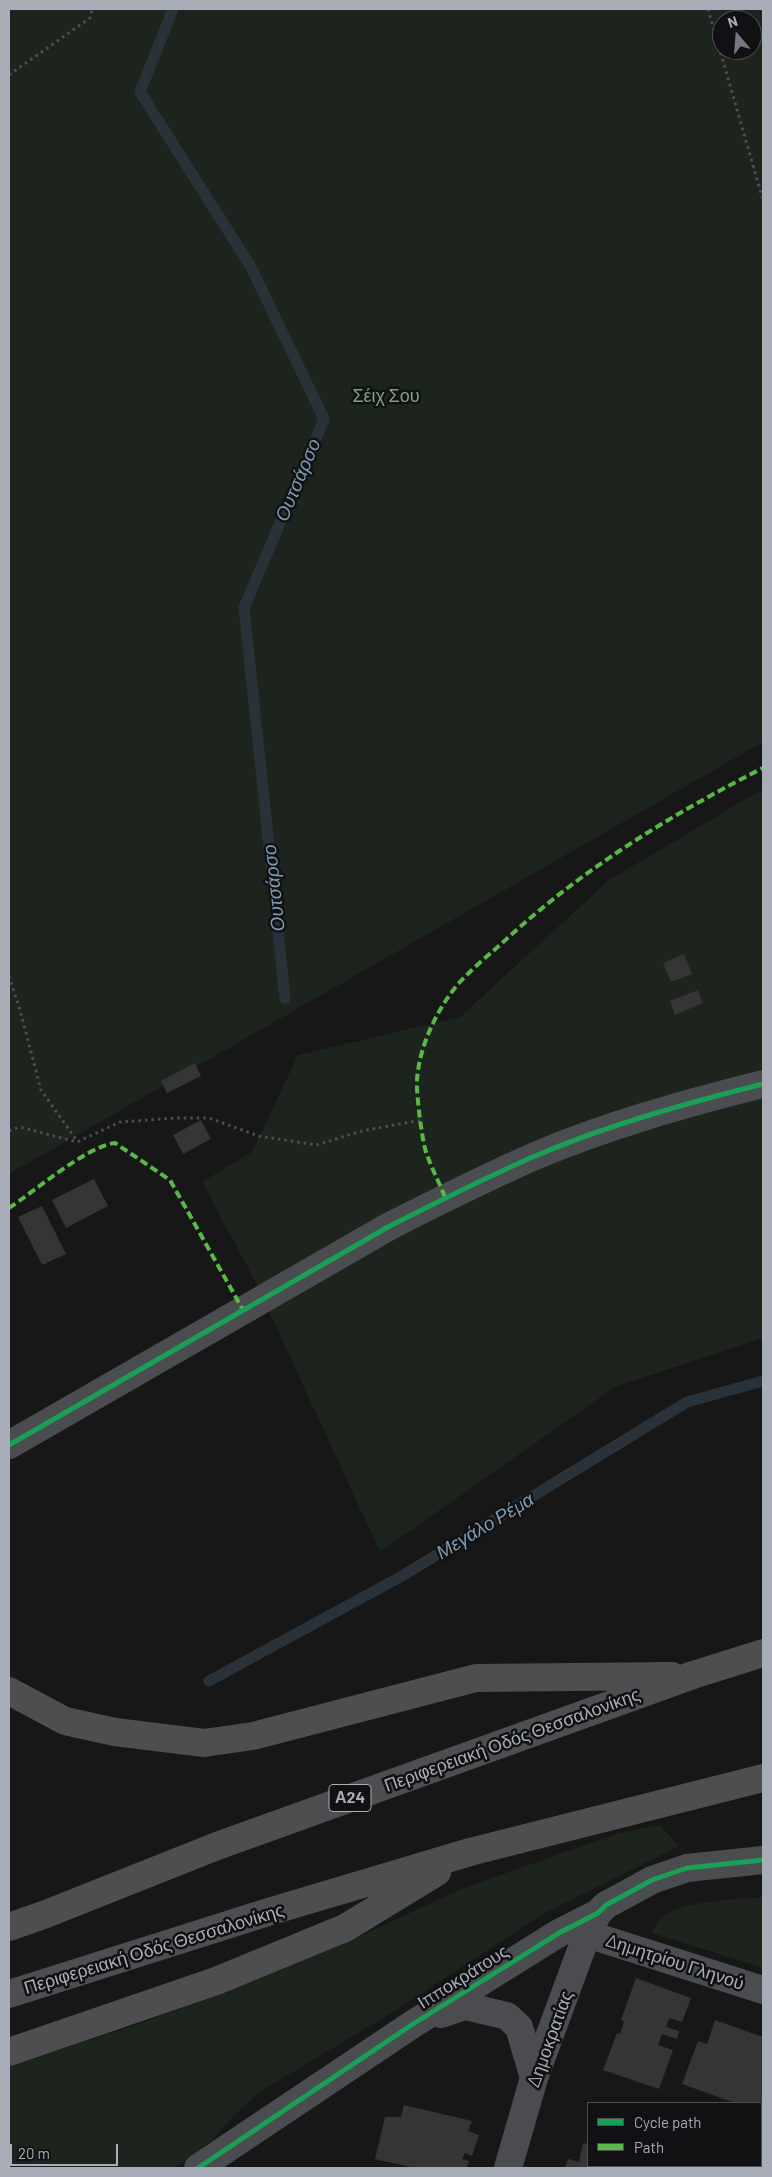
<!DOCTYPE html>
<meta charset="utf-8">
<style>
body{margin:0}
#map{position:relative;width:772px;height:2177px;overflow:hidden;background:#171717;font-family:Barlow,sans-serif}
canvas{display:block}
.frame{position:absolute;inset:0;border:10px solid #a8adb8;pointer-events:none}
.legend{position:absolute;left:587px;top:2102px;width:175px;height:65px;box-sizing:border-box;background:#111113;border:1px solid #4d4f55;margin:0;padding:6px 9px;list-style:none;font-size:15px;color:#a8adb8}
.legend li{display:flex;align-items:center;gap:10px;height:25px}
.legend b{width:25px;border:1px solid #4d4f55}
.north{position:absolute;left:712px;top:10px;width:50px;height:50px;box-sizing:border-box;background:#111113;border:1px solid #4d4f55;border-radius:50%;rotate:342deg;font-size:14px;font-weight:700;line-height:20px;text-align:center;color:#a8adb8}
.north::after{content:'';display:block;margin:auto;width:18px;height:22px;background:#757880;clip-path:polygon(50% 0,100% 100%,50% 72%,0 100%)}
.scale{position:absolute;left:10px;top:2144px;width:108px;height:22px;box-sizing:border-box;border:2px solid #a8adb8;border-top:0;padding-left:6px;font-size:15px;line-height:18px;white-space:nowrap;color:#a8adb8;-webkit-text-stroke:4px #111113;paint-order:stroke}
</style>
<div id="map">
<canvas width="772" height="2177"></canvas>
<div class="frame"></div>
<ul class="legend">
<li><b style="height:6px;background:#1a9f57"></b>Cycle path</li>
<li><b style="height:6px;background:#58b947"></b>Path</li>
</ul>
<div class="north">N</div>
<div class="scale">20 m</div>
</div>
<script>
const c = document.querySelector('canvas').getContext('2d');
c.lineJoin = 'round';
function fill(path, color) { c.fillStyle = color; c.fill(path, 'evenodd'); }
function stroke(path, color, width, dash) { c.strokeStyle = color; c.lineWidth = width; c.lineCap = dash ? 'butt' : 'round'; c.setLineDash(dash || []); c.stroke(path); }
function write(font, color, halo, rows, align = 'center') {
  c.font = font + ' Barlow,sans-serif'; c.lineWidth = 5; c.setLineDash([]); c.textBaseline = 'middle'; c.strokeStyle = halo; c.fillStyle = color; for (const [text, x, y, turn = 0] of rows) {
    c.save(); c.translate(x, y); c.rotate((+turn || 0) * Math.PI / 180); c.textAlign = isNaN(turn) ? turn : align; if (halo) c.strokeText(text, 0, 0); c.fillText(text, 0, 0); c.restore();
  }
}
fill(new Path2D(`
 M9 9H763V742L9 1174ZM722 20H752V50H722Z
 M763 789V1338L615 1387 380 1552 254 1279 202 1182 252 1152 298 1055 460 1017 609 880Z
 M660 1825 679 1846 543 1914 396 2010 261 2091 235 2114 214 2139 174 2168H9V2067L150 2020 273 1973 352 1940 461 1889 619 1833Z
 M763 1897V1968L652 1933C655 1926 657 1921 663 1916 682 1901 738 1899 763 1897Z`), '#1d241e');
stroke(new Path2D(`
 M173 9 140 92 251 267 324 419 244 608 285 998
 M209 1681 402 1576 687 1402 763 1381`), '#2a3239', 11);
fill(new Path2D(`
 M684 954 692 974 671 982 663 963Z
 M698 990 703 1003 675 1015 670 1001Z
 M195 1063 201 1076 167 1093 161 1081Z
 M201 1120 211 1139 183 1154 173 1135Z
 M94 1179 108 1206 66 1228 52 1200Z
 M42 1206 66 1254 42 1265 18 1217Z
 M636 1978 691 1998 682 2022 669 2018 666 2027 679 2031 677 2039 662 2034 658 2045 673 2050 659 2089 603 2070 617 2033 620 2034 624 2021 621 2020Z
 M715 2020 763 2037V2114L761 2113V2103H735L682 2084 698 2041 707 2044Z
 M404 2105 472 2121 468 2131 479 2135 472 2156 465 2153 462 2159 469 2161 467 2168H415L375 2159 385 2117H401Z
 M583 2143 588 2144V2166H628L636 2168H565L568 2159 579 2162Z`), '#353536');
stroke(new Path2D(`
 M708 9 763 200
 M9 75 90 18 92 9
 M9 976 20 1010 41 1090 77 1141
 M9 1131 20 1127 77 1142 120 1122 176 1118H209L259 1136 316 1145 362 1131 422 1120`), '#4d4e52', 3, [2.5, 4]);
stroke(new Path2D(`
 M9 1445 388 1227C437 1202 485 1178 535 1156 608 1125 687 1103 763 1084
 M587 1934 763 1990
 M441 2014 465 2006 507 2016 519 2027 534 2078
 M198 2168 413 2024 559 1933 598 1913 606 1905 621 1897 652 1880 687 1868 763 1860
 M508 2168 534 2078 587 1934 598 1913`), '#4b4c50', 28);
stroke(new Path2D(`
 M9 1691 65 1721 115 1732 204 1743 253 1736 476 1678 672 1676
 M9 1927 46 1914 217 1846 693 1675 763 1653
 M9 1994 265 1913 470 1852 763 1778
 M9 2052 216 1981 345 1928 437 1872`), '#4e4e51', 28);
stroke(new Path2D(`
 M445 1197C439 1182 431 1167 426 1152 422 1140 416 1093 417 1080 419 1047 437 1009 458 984 471 970 486 957 500 945 578 872 668 816 763 768
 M9 1208C35 1191 87 1146 115 1143L170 1180 243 1310`), '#58b947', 4, [8, 4]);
stroke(new Path2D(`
 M9 1445 388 1227C437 1202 485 1178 535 1156 608 1125 687 1103 763 1084
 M198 2168 413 2024 559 1933 598 1913 606 1905 621 1897 652 1880 687 1868 763 1860`), '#1a9f57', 5);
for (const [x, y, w] of [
 [350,1798,42]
]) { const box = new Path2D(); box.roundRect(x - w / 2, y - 13.5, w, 27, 4); c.fillStyle = '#111113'; c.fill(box); stroke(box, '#a8adb8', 1); }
write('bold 16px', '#a8adb8', null, [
 ["Α24",350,1798]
]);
write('18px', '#7fa381', '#111113', [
 ["Σέιχ Σου",386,396]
]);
write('18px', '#a8adb8', '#111113', [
 ["Περιφερειακή Οδός Θεσσαλονίκης",512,1740,-20],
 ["Περιφερειακή Οδός Θεσσαλονίκης",154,1949,-17],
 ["Δημητρίου Γληνού",675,1962,18],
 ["Ιπποκράτους",463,1977,-32],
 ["Δημοκρατίας",550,2039,-70]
]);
write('italic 19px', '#7f9bb3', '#111113', [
 ["Ουτσάρσο",298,480,-67],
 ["Ουτσάρσο",274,888,-96],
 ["Μεγάλο Ρέμα",485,1526,-31]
]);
</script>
